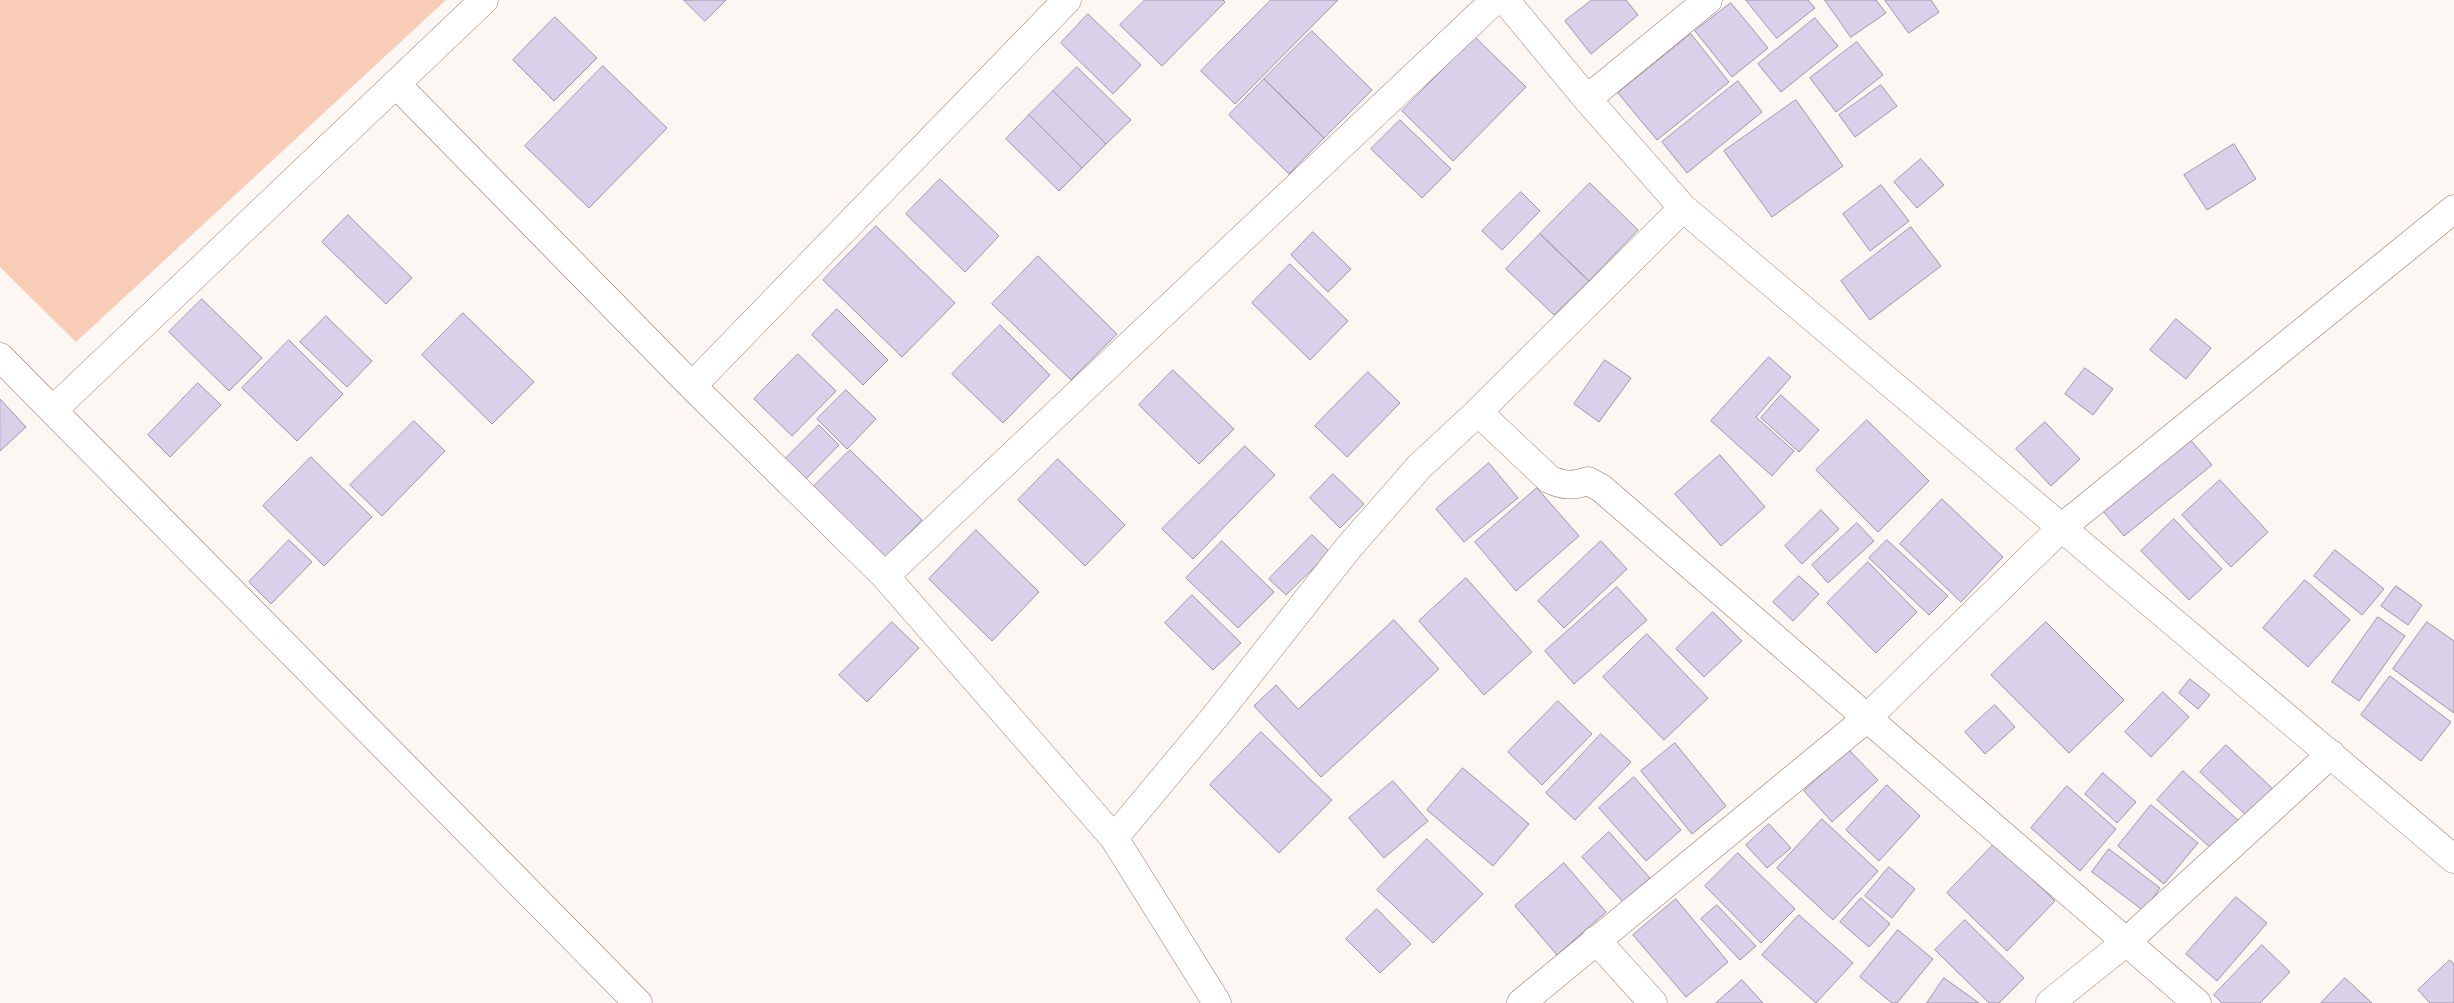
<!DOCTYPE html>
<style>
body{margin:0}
canvas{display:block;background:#fdf7f4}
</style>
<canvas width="2454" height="1003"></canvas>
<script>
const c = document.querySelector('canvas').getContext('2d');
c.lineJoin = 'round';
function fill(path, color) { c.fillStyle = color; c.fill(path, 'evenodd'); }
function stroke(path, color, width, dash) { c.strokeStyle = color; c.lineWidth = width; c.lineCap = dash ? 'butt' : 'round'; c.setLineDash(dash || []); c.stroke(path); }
fill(new Path2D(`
 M0 0H446L76 342 0 267Z`), '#f8ccb7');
const building = new Path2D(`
 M684 0H726L705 21Z
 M1145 0H1223L1225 2 1162 66 1120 25Z
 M1271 0H1338L1235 104 1201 71Z
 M1592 0H1626L1638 15 1591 54 1565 21Z
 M1746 0H1808L1815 8 1777 38Z
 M1825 0H1876L1886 13 1851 37Z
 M1885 0H1931L1939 12 1909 33Z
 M1731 3 1768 48 1732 77 1695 31Z
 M1088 14 1141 65 1113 94 1061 43Z
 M555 17 597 58 554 101 513 60Z
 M1815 18 1838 46 1781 92 1758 64Z
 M1312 31 1372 90 1324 138 1264 79Z
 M1691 34 1729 82 1657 140 1618 93Z
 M1475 37 1526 87 1453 161 1402 111Z
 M1857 42 1883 75 1836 112 1810 78Z
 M603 66 667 128 589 208 525 146Z
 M1077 67 1131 120 1106 144 1053 91Z
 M1264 79 1324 138 1289 174 1229 115Z
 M1738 81 1762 112 1687 173 1662 142Z
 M1881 85 1897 106 1855 137 1839 115Z
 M1053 91 1106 144 1082 168 1029 115Z
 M1796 100 1843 166 1772 217 1724 151Z
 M1029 115 1082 168 1059 191 1006 139Z
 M1400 120 1451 169 1422 198 1371 149Z
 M2234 144 2256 179 2207 210 2184 175Z
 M1921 159 1944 185 1917 208 1894 182Z
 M940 179 999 236 965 272 906 214Z
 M1590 183 1638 230 1589 281 1540 234Z
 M1881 185 1909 221 1870 251 1843 214Z
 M1521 192 1540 211 1502 250 1482 231Z
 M348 215 412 278 386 304 322 242Z
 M876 226 955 303 902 357 823 280Z
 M1911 227 1941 266 1870 320 1841 281Z
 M1313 232 1351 269 1328 292 1291 255Z
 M1540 234 1589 281 1554 315 1506 269Z
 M1038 256 1117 334 1071 380 992 304Z
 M1290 264 1348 321 1310 360 1252 303Z
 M202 299 262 358 229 391 169 332Z
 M837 309 888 360 863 385 812 335Z
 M463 313 534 382 492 424 422 355Z
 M326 316 372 361 347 387 300 342Z
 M2176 319 2211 348 2186 379 2150 350Z
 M1000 325 1050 375 1003 423 952 374Z
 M289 340 343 394 297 441 242 388Z
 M798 354 836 391 792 436 754 399Z
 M1769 357 1791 377 1756 417 1794 451 1772 476 1711 421Z
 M1605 360 1631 378 1599 422 1574 404Z
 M2085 368 2113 389 2093 415 2065 394Z
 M1173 370 1234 429 1199 464 1139 405Z
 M1368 372 1400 403 1347 457 1315 426Z
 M198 383 221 405 170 457 148 435Z
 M846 390 876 419 847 449 817 419Z
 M1781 395 1819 430 1799 452 1761 418Z
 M0 399 26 427 0 451Z
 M1867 420 1929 481 1878 532 1816 470Z
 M414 421 445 451 382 516 350 485Z
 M2045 422 2080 459 2051 486 2016 449Z
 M819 425 839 445 799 486 778 466Z
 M2190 439 2212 465 2124 536 2102 510Z
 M1245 446 1275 475 1193 559 1162 529Z
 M850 450 922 520 881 562 809 491Z
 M1720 455 1765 507 1721 546 1675 494Z
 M311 457 372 517 324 566 263 506Z
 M1058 459 1125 525 1085 566 1018 500Z
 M1489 463 1518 498 1464 542 1436 509Z
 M1333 474 1364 504 1340 528 1310 498Z
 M2220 480 2268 532 2231 567 2182 515Z
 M1537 488 1579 536 1516 591 1475 542Z
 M1942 499 2003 557 1961 602 1900 544Z
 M1821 510 1839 529 1802 564 1785 546Z
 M2174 519 2222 569 2189 600 2141 551Z
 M1857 523 1874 541 1828 583 1812 565Z
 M976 530 1039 592 992 641 929 579Z
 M1312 535 1330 552 1286 595 1269 579Z
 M289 540 312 562 271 604 249 582Z
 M1887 540 1948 596 1929 615 1869 558Z
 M1222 541 1274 592 1238 628 1186 578Z
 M1601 541 1627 569 1564 628 1538 601Z
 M2335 550 2384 589 2362 615 2314 576Z
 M1868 562 1917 612 1876 653 1827 603Z
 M1799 576 1819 594 1793 621 1773 602Z
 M1466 578 1532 652 1484 695 1419 621Z
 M2305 580 2350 620 2308 667 2263 628Z
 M2396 586 2422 605 2408 625 2381 606Z
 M1617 587 1647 620 1574 684 1545 651Z
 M1192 595 1241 643 1213 670 1165 623Z
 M1713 612 1742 641 1704 677 1676 649Z
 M2378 617 2405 636 2359 701 2332 682Z
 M1394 620 1439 669 1321 777 1254 706 1276 685 1298 709Z
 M892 622 919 648 867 702 839 675Z
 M2046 622 2124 700 2069 753 1991 675Z
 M2427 622 2454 641V713L2393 669Z
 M1647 634 1708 698 1664 740 1603 677Z
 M2390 676 2451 722 2421 761 2361 715Z
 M2190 679 2210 695 2198 709 2179 693Z
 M2163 692 2189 717 2151 757 2125 732Z
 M1558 701 1592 734 1542 785 1508 752Z
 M1995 705 2015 727 1985 754 1965 732Z
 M1261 732 1332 800 1279 853 1210 785Z
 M1601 734 1631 762 1575 820 1546 793Z
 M1675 743 1726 806 1692 834 1641 771Z
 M2226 745 2274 790 2248 817 2200 772Z
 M1849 750 1878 780 1832 822 1804 791Z
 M1463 768 1529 824 1493 866 1427 810Z
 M2183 771 2239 821 2213 850 2157 800Z
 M2103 773 2136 802 2117 823 2085 794Z
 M1634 777 1681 830 1646 861 1599 808Z
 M1393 781 1428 821 1384 858 1349 818Z
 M1887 785 1920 816 1879 861 1846 830Z
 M2067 786 2116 829 2080 871 2031 828Z
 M2151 805 2198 843 2164 884 2118 846Z
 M1822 819 1878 871 1833 920 1777 868Z
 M1769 824 1791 848 1767 868 1746 845Z
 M1609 832 1650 878 1623 902 1582 857Z
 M1427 839 1483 894 1433 943 1377 890Z
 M1995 843 2055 901 2007 951 1947 893Z
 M2109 849 2160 888 2144 911 2092 872Z
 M1738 853 1795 909 1761 943 1705 886Z
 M1564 863 1606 912 1557 955 1515 906Z
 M1889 867 1915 889 1892 918 1865 896Z
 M2236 897 2267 923 2217 981 2186 954Z
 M1861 898 1890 924 1869 947 1840 922Z
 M1676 899 1728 962 1686 997 1633 935Z
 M1717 905 1756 946 1740 960 1701 919Z
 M1377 909 1411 944 1380 973 1346 939Z
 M1799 915 1853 963 1816 1003 1762 955Z
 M1965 920 2024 978 1999 1003H1989L1935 950Z
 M1898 930 1933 959 1897 1003H1892L1860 977Z
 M2262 945 2290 972 2260 1003H2222L2214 995Z
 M2450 960 2454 964V1003H2430L2418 990Z
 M1944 978 1979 1003H1927Z
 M2345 978 2372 1003H2321Z
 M1742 980 1763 1003H1716Z`);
fill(building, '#d9d0e9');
stroke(building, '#9c94ab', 1);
const minor = new Path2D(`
 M1505 0 1587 99 1683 208 2454 859
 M397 85 692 386 885 576 1114 838 1217 1003
 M1587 99 1708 0
 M0 357 638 1003
 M692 386 1067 0
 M53 410 484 0
 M1478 412 1549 479C1563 486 1573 486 1588 481L1601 488 2197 1003
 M885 576 1495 0
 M1114 838 1214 718 1349 547 1419 467 1478 412 1683 208
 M1596 940 1653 1003
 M1521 1003 1866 719 2061 528 2454 209
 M2050 1003 2126 942 2331 754`);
stroke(minor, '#947b70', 29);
stroke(minor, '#fff', 28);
</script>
